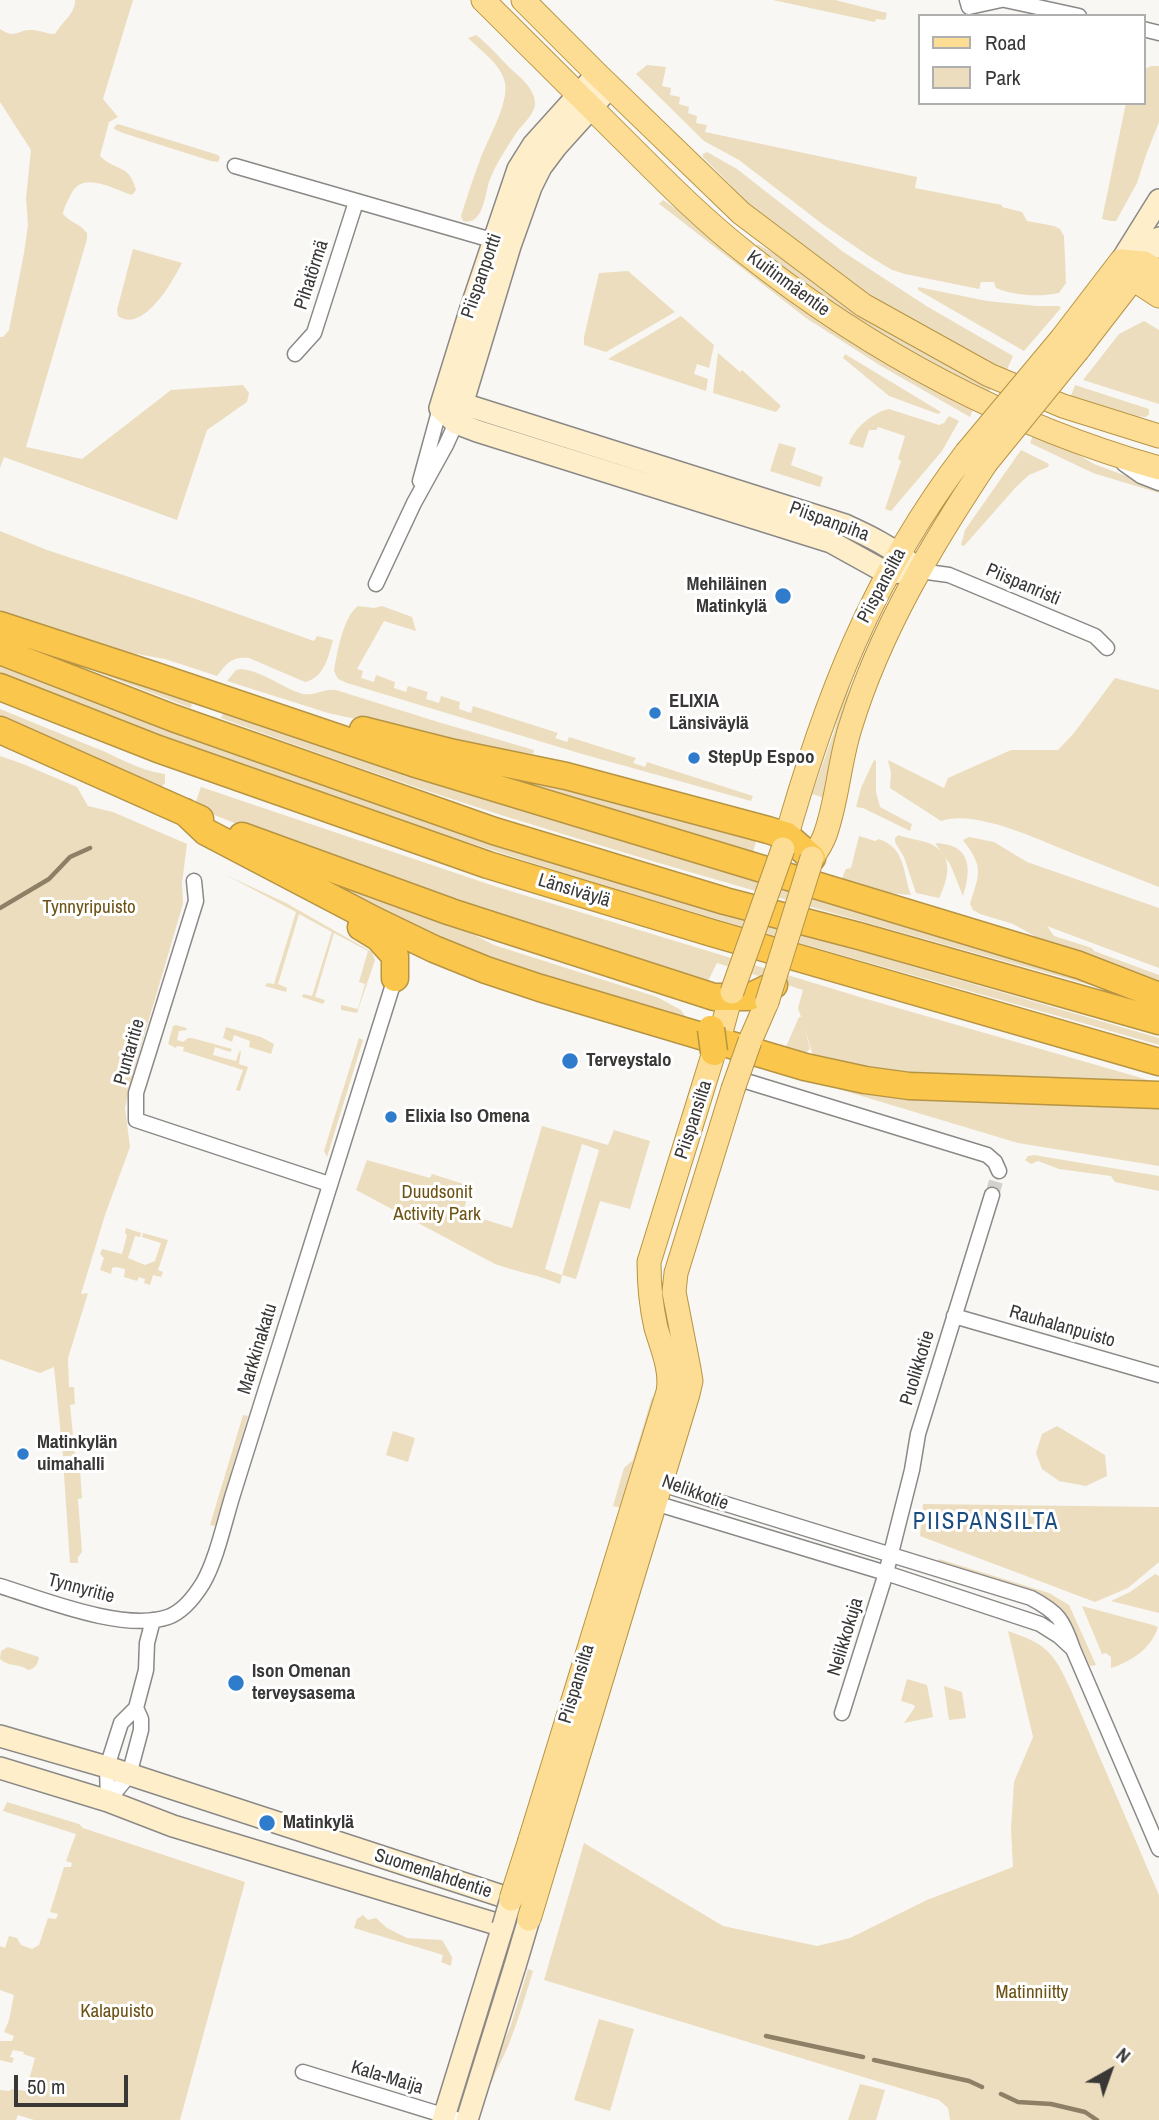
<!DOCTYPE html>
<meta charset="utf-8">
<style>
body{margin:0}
#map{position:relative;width:1159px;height:2120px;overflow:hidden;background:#f8f7f4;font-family:"Archivo Narrow",sans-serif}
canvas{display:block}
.legend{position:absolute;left:918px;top:14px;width:228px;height:91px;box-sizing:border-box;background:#fff;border:2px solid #b0afaf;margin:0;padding:9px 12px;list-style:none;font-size:21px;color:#393837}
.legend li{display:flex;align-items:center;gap:14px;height:35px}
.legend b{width:35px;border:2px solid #b0afaf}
.north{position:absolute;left:1075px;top:2036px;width:70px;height:70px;-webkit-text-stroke:5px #fff;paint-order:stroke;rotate:40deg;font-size:19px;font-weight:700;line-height:28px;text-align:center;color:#393837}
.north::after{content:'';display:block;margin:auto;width:24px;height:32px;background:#393837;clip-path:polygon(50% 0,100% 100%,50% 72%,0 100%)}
.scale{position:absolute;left:14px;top:2075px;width:114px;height:32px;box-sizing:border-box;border:4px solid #393837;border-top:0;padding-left:9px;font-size:21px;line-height:24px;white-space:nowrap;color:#393837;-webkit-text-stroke:5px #fff;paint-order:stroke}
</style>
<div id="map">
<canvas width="1159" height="2120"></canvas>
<ul class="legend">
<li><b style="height:9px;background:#fcdd93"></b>Road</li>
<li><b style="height:19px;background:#ecddbe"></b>Park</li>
</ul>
<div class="north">N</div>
<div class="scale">50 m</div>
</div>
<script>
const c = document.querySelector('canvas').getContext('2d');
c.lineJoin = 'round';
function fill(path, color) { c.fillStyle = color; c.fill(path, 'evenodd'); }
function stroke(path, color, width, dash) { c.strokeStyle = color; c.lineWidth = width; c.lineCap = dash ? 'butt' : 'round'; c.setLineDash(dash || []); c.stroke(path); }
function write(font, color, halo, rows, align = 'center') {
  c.font = font + ' "Archivo Narrow",sans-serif'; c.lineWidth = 6; c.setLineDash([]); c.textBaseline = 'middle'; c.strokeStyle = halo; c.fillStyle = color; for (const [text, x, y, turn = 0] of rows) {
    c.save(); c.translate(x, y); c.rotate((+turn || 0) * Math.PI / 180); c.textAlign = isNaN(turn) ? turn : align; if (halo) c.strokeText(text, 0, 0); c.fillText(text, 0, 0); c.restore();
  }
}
fill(new Path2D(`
 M75 0H133L103 99 118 117 109 122 100 156C116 172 129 163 136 190L132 195C113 189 83 170 71 194 68 201 64 206 63 214 72 224 78 222 87 233V239L26 447 82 459 171 390 243 385 249 393 247 402 207 430 177 520 4 457 0 468V337H3L9 330 24 253 28 225 26 198 31 150 0 102V29C16 40 18 29 32 30 40 30 47 34 55 34 61 23 76 13 75 0Z
 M773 0H835L887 13 885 20 876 19 875 22Z
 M476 35C488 44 499 57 511 69 520 77 535 89 535 103 535 115 521 125 515 135 506 149 495 165 489 182 485 195 483 226 463 221L461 216C467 197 473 178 480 160 487 140 509 104 505 83 502 65 480 50 468 38Z
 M647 65 666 67 662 86 671 88 670 95 680 97 679 104 689 107 688 113 697 116 696 123 707 125 705 132 917 177 915 188 1002 205V207L1022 212 1027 221 1054 226 1060 229 1064 236 1066 283 1059 293C1040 297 1015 296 996 288L994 282H981L979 289 905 274 892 270 869 256 825 226 739 160 704 141 636 74Z
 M1151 66H1159V122L1146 155 1137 183 1116 221H1111L1102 219 1126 103H1143V70Z
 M118 124 218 155 220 158 218 162 211 161 123 133 114 129 115 126Z
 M707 152 737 169 842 251 928 307 1013 356 1006 372 860 290 762 217 703 157V154Z
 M663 200 974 407 970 417 881 366 806 318 662 206 659 204Z
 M757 244 785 259 991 386 989 393 938 369 848 315 756 249Z
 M133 249 182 263C173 281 143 334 118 316L117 310Z
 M628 271 675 312 606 352 584 345V337L599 273Z
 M918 287 987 301 1037 306H1059L1061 308 1024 351 918 290Z
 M681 316 714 345 709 368 697 364 694 374 708 379 706 391 608 359Z
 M1144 321 1159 330V404L1083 380 1119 334Z
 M718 353 740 372 742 370 781 406 776 412 713 393Z
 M845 354 941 412 938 414 889 396 843 358Z
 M1075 385 1149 409V414L1146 417 1120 415 1070 398Z
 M889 409 939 425 944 423 949 416 959 421 942 451 891 511 885 509 901 461 898 459 905 436 878 427 876 430H869L863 448 849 444C853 429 873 412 889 409Z
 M1034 433 1061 444 1094 464 1159 488V493L1093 473 1030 443Z
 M779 443 796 448 791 465 823 477 820 487 770 471Z
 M1021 450 1049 464 1048 467 1029 475 1016 487 964 546 961 545 965 530Z
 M0 531 47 550 193 598 314 641 317 636 333 640C328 657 325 677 305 682L249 658C232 656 227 663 217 676L165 659 109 649 0 614Z
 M358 606 374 608 382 606 412 617 416 631 384 621 357 669 363 671 361 678 374 682 376 675 395 682 394 688 406 692 408 686 428 692 426 699 439 703 441 696 460 702 459 709 471 713 473 706 558 733 555 738 567 742 569 737 636 758 633 763 645 767 647 762 753 796 751 801 582 754 347 683 338 679 334 671C337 653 343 617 358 606Z
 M878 618 850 685 825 798 812 794 835 729 841 698Z
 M0 635 193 696 191 708Z
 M0 663 704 906 1159 1038V1045C963 988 766 936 571 875 378 815 187 749 0 673Z
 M241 669C263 671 282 688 303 694 315 696 324 688 336 690L438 722 534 750 533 754 461 742 328 713 227 681 236 670Z
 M1115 678 1159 690V887C1130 876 1101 864 1072 853 1039 840 975 809 941 821L890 788 891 773 888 760 944 788 948 778 1011 750H1058L1074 733Z
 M226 708 846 901 1136 998C924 938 711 881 501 815 407 785 314 752 221 718Z
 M0 709C31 722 62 734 93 747 117 756 139 771 165 774V783L157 792 0 722Z
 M413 750 559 784 756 841 752 856Z
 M0 756 23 764 77 787 88 806 113 812 187 844 182 883 183 904 137 1060 125 1108 130 1147 105 1215 81 1294 88 1293 68 1358 69 1387H74L75 1404 70 1405 75 1456H63L54 1367 40 1373 0 1359Z
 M874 760 876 761V792L880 807 912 824 910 831 863 808 856 807 861 788Z
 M201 787 494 886 863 998 1159 1083 906 1079 813 1056 805 1029 810 1049 780 1074 775 1072 799 1017H801L798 1008 803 990 717 963 706 985 318 856 194 807Z
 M898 835C908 839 923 840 931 844 955 856 948 879 939 898L916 893 904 857 895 842V838Z
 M859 836 875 841 879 839C906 848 903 874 911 895L879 892 840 883 846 869 851 868Z
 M969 837 994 842 1027 862 1159 908V968L1047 926 1054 936 1092 948 1094 951 1159 975V987L1053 946 1013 924 980 914 973 910 970 904C980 872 984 868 963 840Z
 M935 843C971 844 972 868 963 896L950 864Z
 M301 869 451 923 494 945 657 997 681 1010 687 1019 454 950Z
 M226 875 286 903 372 952 375 960 357 1013 341 1010V1005L358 1009 365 984 359 982 368 951 334 933 315 997 325 1000 323 1004 302 997 303 994 312 996 332 932 299 914 278 984 287 988 286 992 265 986 267 983 274 984 296 912Z
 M176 1025 186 1028 187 1030 179 1031 177 1040 183 1042 188 1038H192L232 1049 230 1052 215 1047 213 1055 236 1061 239 1052 241 1051 239 1064 248 1067 240 1091 236 1090 243 1070 183 1051 184 1047 177 1046 176 1048 168 1044 173 1026Z
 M226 1027 261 1037 274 1044 271 1054 249 1047 250 1041 234 1035 232 1042 223 1038Z
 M359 1038 363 1040 327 1157 324 1151Z
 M839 1084 1159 1103V1166L1018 1143 838 1089Z
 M542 1126 608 1145 614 1130 650 1141 630 1209 600 1201 576 1279 562 1275 560 1284C539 1275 517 1272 495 1264L356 1190 367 1160 430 1178 432 1174 470 1186 463 1213 512 1228ZM582 1144 599 1150 562 1275 545 1269Z
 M1034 1155 1159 1176V1191L1115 1182 1111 1176 1059 1169 1038 1161 1031 1164 1025 1160 1028 1156Z
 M126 1228 141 1233 140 1237 135 1236 128 1258 145 1265 155 1261 161 1243 142 1237 143 1233 168 1240 158 1270 163 1272 161 1277 153 1275 150 1285 144 1283 145 1279 139 1277 137 1281 124 1277 125 1269 116 1267 112 1268 111 1274 100 1270 104 1258 100 1254 102 1249 122 1254 127 1235 125 1233Z
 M652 1397 654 1399 622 1508 613 1506 624 1468 633 1460Z
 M243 1415 248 1416 215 1526 210 1525Z
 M1057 1426 1105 1455 1107 1476 1086 1486 1059 1481 1042 1469 1036 1453 1042 1434Z
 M393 1431 415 1438 408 1462 386 1455Z
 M75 1459 76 1470H80L82 1498 78 1499 82 1552 78 1557V1563H70L63 1460Z
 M923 1504 1159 1507V1562L1128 1588 1095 1602 920 1536Z
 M939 1559 1049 1593 1069 1605 1096 1665 1090 1666 1071 1624 1064 1614 937 1562Z
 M1155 1574 1159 1576V1613L1111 1601 1130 1592Z
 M1082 1606 1153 1625 1158 1627C1151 1649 1132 1661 1111 1668V1657L1106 1653 1102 1654Z
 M1008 1631C1046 1644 1053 1651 1070 1688L1159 1895V2120H950L948 2108 939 2100 544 1980 584 1843 723 1926 817 1946 850 1938 927 1900 1013 1867 1011 1829 1014 1782 1033 1737Z
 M8 1647 39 1657C38 1664 35 1669 28 1670 19 1663 8 1667 0 1659L1 1651Z
 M907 1679 927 1685 933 1717 904 1723 915 1707 914 1705 901 1701Z
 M944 1686 962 1692 966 1718 949 1720Z
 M7 1802 79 1824 83 1828 245 1882 180 2120H34L18 2115 16 2120H0V2090L9 2091 12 2089 26 2091 35 2058 23 2054 24 2052 13 2050 10 2057 14 2058 12 2063 0 2060V2041H12L14 2036 4 2032 9 2020 14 1995 0 1990V1946L5 1948 9 1936 17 1938 21 1945 32 1949 39 1945 48 1918 56 1919 58 1914 50 1912 64 1867H71L72 1863 66 1861 76 1834 3 1811Z
 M363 1915 368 1920 376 1918 387 1928 407 1938 442 1940 452 1957 451 1966 441 1962 443 1955 354 1928 357 1919Z
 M528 1969 533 1971C526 1994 519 2018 510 2041 505 2055 497 2067 492 2082L486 2080 510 2028Z
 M599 2019 634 2029 610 2111 574 2100Z
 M860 2084 885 2090 876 2120H848Z`), '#ecddbe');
stroke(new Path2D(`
 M0 908 49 879 70 857 90 848
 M766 2036 863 2057
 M874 2060 969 2081 982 2087
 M1001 2094 1018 2102 1051 2104 1085 2112 1097 2120`), '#8d8066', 4.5);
stroke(new Path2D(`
 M992 1195 999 1171`), '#d2d1ce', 14, [14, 7]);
const street = new Path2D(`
 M967 0 969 7 1001 0
 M1005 0 1079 16
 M1143 29 1159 33
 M235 166 502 243
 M295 354 314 333 356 202
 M1124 464 1141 476 1159 483
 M420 481 440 408
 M920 571 949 575 1095 636 1107 648
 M376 584 414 503 446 445 456 423
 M194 881 196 901 136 1093V1120L329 1184
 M749 1082 987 1155 995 1162 999 1171
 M954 1316 1159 1375
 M656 1484H661L1031 1598C1059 1613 1063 1620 1073 1649L1159 1849
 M649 1498 655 1503 886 1573 1040 1624 1059 1636 1072 1648
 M0 1586C45 1600 124 1632 168 1617 182 1612 195 1596 203 1583 217 1559 225 1519 234 1491L395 978
 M842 1713 886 1573 912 1470 918 1434 992 1195
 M108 1801 107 1767 121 1723 136 1708 146 1670 147 1643 153 1620
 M108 1801 129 1775 141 1730V1719L136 1708
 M303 2072 459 2120`);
const secondary = new Path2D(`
 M1121 261 1159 200
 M1133 277 1159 238
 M440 408 456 423 477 431 831 542 887 573 904 572
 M440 408 463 404 845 525C869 536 892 547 913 565
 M440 408 471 308 518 169 533 145 597 74
 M458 418 510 246 531 187 541 167 556 147 610 87
 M0 1736 107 1767 511 1899 529 1919
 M0 1768 108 1801 173 1826 503 1926 443 2120
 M467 2120 515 1966`);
const primary = new Path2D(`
 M483 0C533 50 583 100 634 150 670 186 706 222 747 254 871 352 1007 425 1159 468
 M523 0 597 74 741 213 863 305 989 375 1063 406 1159 436
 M1121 261 1144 263 1159 272
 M1125 267 1133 279 1159 296
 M1062 338 1121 261
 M1078 350 1133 279
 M783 849C824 702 872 576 966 453
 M812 858C817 851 822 843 825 835 838 799 839 761 851 725 880 631 932 544 986 463
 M721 1032 732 992
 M750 1041 767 1002
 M530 1840 668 1392C672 1370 662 1348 656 1328 651 1306 649 1285 649 1262L714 1052
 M551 1846 688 1394 691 1381 689 1369 674 1292 676 1273 733 1089`);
const highway = new Path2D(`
 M0 625 153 675 413 763 1079 965 1159 996
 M0 651 173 718 494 831 725 901 859 936 1159 1021
 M0 687 158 749 488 865 712 933 1159 1062
 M0 730 200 819
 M363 730 454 753 566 776 768 830 787 836 812 858
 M185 812 206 832 374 920 434 949 486 970 540 988 805 1067 865 1080 909 1086 1159 1095
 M242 836 451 912 714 997H749L774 985
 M361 927 379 938 395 956V978`);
stroke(street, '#8b8987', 17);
stroke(secondary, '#8b8987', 24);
stroke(primary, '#b69444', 25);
stroke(highway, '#b69444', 29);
stroke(street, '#fff', 14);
stroke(secondary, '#feeec9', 21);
stroke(primary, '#fcdd93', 23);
stroke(highway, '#fac64b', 26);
const secondaryBridge = new Path2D(`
 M503 1926 511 1899
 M515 1966 529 1919`);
const primaryBridge = new Path2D(`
 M966 453 1062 338
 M986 463 1078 350
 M732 992 783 849
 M767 1002 812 858
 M733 1089 750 1041
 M511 1899 530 1840
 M529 1919 551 1846`);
const highwayBridge = new Path2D(`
 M711 1029 714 1052`);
stroke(secondaryBridge, '#8b8987', 24, []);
stroke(primaryBridge, '#b69444', 25, []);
stroke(highwayBridge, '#b69444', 29, []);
stroke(secondaryBridge, '#feeec9', 21);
stroke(primaryBridge, '#fcdd93', 23);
stroke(highwayBridge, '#fac64b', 26);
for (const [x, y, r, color] of [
 [783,596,9,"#2f7ccc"],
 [655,713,7,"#2f7ccc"],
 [694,758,7,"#2f7ccc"],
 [570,1061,9,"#2f7ccc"],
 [391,1117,7,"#2f7ccc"],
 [23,1454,7,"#2f7ccc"],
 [236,1683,9,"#2f7ccc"],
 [267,1823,9,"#2f7ccc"]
]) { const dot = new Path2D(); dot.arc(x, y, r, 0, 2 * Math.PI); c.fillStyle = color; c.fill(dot); stroke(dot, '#fff', 2.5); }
write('19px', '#393837', '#fff', [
 ["Pihatörmä",312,275,-72],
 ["Piispanportti",482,276,-71],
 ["Kuitinmäentie",788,284,36],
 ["Piispanpiha",829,522,20],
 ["Piispanristi",1023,585,23],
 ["Piispansilta",882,586,-62],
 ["Länsiväylä",574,891,17],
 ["Puntaritie",130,1052,-74],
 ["Piispansilta",694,1120,-72],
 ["Rauhalanpuisto",1062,1327,16],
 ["Markkinakatu",258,1349,-73],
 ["Puolikkotie",918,1368,-73],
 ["Nelikkotie",695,1493,20],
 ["Tynnyritie",81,1589,15],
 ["Nelikkokuja",846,1637,-73],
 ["Piispansilta",577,1684,-73],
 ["Suomenlahdentie",433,1874,18],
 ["Kala-Maija",387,2078,17]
]);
write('bold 19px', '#393837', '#fff', [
 ["Mehiläinen",767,585,"right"],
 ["Matinkylä",767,607,"right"],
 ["ELIXIA",669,702],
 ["Länsiväylä",669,724],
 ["StepUp Espoo",708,758],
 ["Terveystalo",586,1061],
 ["Elixia Iso Omena",405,1117],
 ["Matinkylän",37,1443],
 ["uimahalli",37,1465],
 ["Ison Omenan",252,1672],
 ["terveysasema",252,1694],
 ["Matinkylä",283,1823]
], 'left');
write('19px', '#6c5213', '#fff', [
 ["Tynnyripuisto",89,908],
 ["Duudsonit",437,1193],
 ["Activity Park",437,1215],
 ["Matinniitty",1032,1993],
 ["Kalapuisto",117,2012]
]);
c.letterSpacing = '2px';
write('23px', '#1c4d80', '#fff', [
 ["PIISPANSILTA",986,1523]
]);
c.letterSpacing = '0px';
</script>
